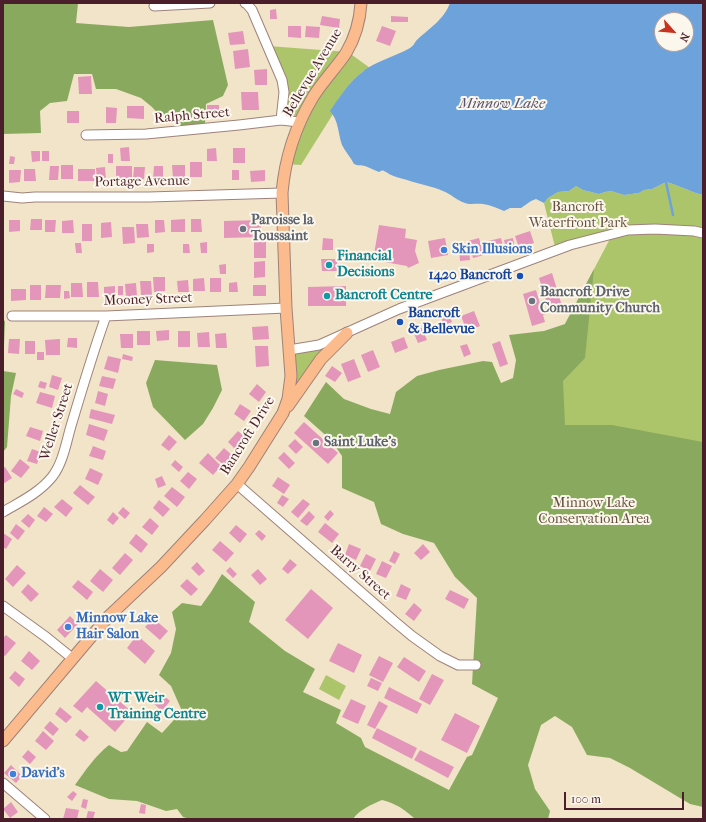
<!DOCTYPE html>
<style>
body{margin:0}
#map{position:relative;width:706px;height:822px;overflow:hidden;background:#f2e4c8;font-family:"IM FELL French Canon",serif}
canvas{display:block}
.frame{position:absolute;inset:0;border:4px solid #4a1f2b;pointer-events:none}
.north{position:absolute;left:654px;top:12px;width:40px;height:40px;box-sizing:border-box;background:#fbf7ec;border:1px solid #b4a19f;border-radius:50%;rotate:117deg;font-size:11px;font-weight:700;line-height:16px;text-align:center;color:#4a1f2b}
.north::after{content:'';display:block;margin:auto;width:14px;height:18px;background:#c8321e;clip-path:polygon(50% 0,100% 100%,50% 72%,0 100%)}
.scale{position:absolute;left:564px;top:792px;width:120px;height:18px;box-sizing:border-box;border:2px solid #4a1f2b;border-top:0;padding-left:5px;font-size:12px;line-height:14px;white-space:nowrap;color:#4a1f2b;-webkit-text-stroke:3px #fbf7ec;paint-order:stroke}
</style>
<div id="map">
<canvas width="706" height="822"></canvas>
<div class="frame"></div>
<div class="north">N</div>
<div class="scale">100 m</div>
</div>
<script>
const c = document.querySelector('canvas').getContext('2d');
c.lineJoin = 'round';
function fill(path, color) { c.fillStyle = color; c.fill(path, 'evenodd'); }
function stroke(path, color, width, dash) { c.strokeStyle = color; c.lineWidth = width; c.lineCap = dash ? 'butt' : 'round'; c.setLineDash(dash || []); c.stroke(path); }
function write(font, color, halo, rows, align = 'center') {
  c.font = font + ' "IM FELL French Canon",serif'; c.lineWidth = 4; c.setLineDash([]); c.textBaseline = 'middle'; c.strokeStyle = halo; c.fillStyle = color; for (const [text, x, y, turn = 0] of rows) {
    c.save(); c.translate(x, y); c.rotate((+turn || 0) * Math.PI / 180); c.textAlign = isNaN(turn) ? turn : align; if (halo) c.strokeText(text, 0, 0); c.fillText(text, 0, 0); c.restore();
  }
}
fill(new Path2D(`
 M268 46 348 52 370 68 362 72 351 82 339 98 333 114 301 165 286 164 300 121 282 119 284 102Z
 M666 182C679 185 690 192 703 195V695L447 560 565 324 612 235 556 251 544 203 548 198 558 192 569 191 576 186 583 190 599 194 605 192 611 191 624 195 639 193 644 190 652 189Z
 M347 333 289 399 290 350Z
 M326 675 346 686 339 700 319 689Z`), '#acc56a');
fill(new Path2D(`
 M3 3H78L76 23 129 27 213 20 228 85 223 96 206 104 205 124 187 127 162 118 152 107 141 98 116 89H96L92 74H74L67 101 50 103 40 111 41 133 3 134Z
 M594 269 585 358 563 381 565 425H612L703 442V807L690 804 630 768 610 758 587 755 572 727 555 716 541 725 528 765 535 789 550 811 548 819H415C404 809 397 804 382 800 371 805 360 809 353 819H190L183 817 177 809 166 811 137 801 109 799 75 785C85 771 95 756 109 745L121 752 127 751 147 722 162 733 182 711 171 686 159 675 171 653 176 629 172 612 182 603 201 606 211 592 222 574 255 602 249 622 285 651 315 669 303 692 341 710 336 723 361 738 365 747 449 790 467 757 472 755 498 698 472 684 477 598 455 577 434 543 403 534 381 524 374 502 342 488V456L331 440 304 416 326 382 344 399 371 409 390 414 396 392 417 376 439 370 483 361 492 362 501 383 513 378 516 360 509 335 544 331 565 324Z
 M3 320 5 321 3 371 16 373 11 396 7 447 3 452Z
 M155 360 217 365 222 390 213 408 203 424 185 440 153 407 146 383Z`), '#89aa5e');
fill(new Path2D(`
 M450 3H703V195C690 192 679 185 666 182L652 189 644 190 639 193 624 195 611 191 605 192 599 194 583 190 576 186 569 191 558 192 548 198 544 203 536 199 531 201 521 208H510L504 211C497 208 490 205 483 204 477 203 470 205 465 203 456 200 451 194 443 191 432 186 419 184 407 180 401 178 395 177 389 174 388 173 386 172 384 171 382 170 381 171 379 172 374 170 370 168 365 166 361 165 358 166 354 164 351 158 345 151 342 145 338 134 339 121 330 111 339 98 348 83 361 73 375 61 394 57 410 48 413 46 414 44 416 41 428 29 444 20 450 3ZM662 20H686V44H662Z`), '#6da2da');
stroke(new Path2D(`
 M666 182 673 215`), '#6da2da', 2.5);
fill(new Path2D(`
 M276 9 277 19H270V10Z
 M322 16 340 19 339 28 320 25Z
 M391 16 408 17V22H391Z
 M288 26H301V38L288 37Z
 M306 26 320 27 319 38 305 37Z
 M382 26 396 31 390 46 376 41Z
 M243 31 245 44 230 45 228 33Z
 M248 49 250 67 235 69 233 51Z
 M267 69V85H255L254 70Z
 M91 76 92 94H79L78 77Z
 M241 92H258L259 110H242Z
 M207 105H219V114L207 115Z
 M127 106H144V119L127 118Z
 M106 107 117 108 116 123H106Z
 M67 111H79V123H67Z
 M129 147 130 161H121L120 148Z
 M216 148 217 161H207V149Z
 M233 148H245V163H233Z
 M31 151H40V161L32 162Z
 M42 151H49V161H42Z
 M108 154H113V163H108Z
 M10 156 15 157 14 164H9Z
 M190 162H202V177H190Z
 M61 165H73V179H61Z
 M172 165H185V179H173Z
 M50 166H59L58 180H49Z
 M116 166H132V180H116Z
 M154 166H163V181L153 180Z
 M105 167 106 180 97 181 96 168Z
 M134 167H145L144 179H133Z
 M24 169H35L36 181H24Z
 M78 169H95V181H78Z
 M9 170H21L20 182 9 183Z
 M232 170H239V180H232Z
 M265 170V181L251 182 250 171Z
 M31 219H42V230H30Z
 M185 219V232H171V220Z
 M191 219H201L202 232H191Z
 M9 220H20V231L9 232Z
 M45 220H56L55 232H45Z
 M73 220 74 233H62V221Z
 M155 220H164L165 232 155 233Z
 M261 220V237L224 238V221Z
 M111 222 112 237 101 238V223Z
 M82 224H92V241H82Z
 M136 224H148L149 237 137 238Z
 M379 225 406 229 405 238 417 240 415 251 419 263 408 268 407 266 373 260Z
 M122 227H134L135 243 123 244Z
 M530 231 534 243 519 248 515 236Z
 M323 238 333 239V250H322Z
 M445 238 448 255 431 258 428 241Z
 M479 238 484 255 473 258 468 241Z
 M501 238 504 251 491 254 488 241Z
 M513 238 515 248 506 250 504 240Z
 M207 242V253H201L200 243Z
 M254 242H266V258H254Z
 M75 243H81L82 253H76Z
 M147 244H154V252L147 253Z
 M183 244H189L190 253H183Z
 M469 248 470 260 460 261 459 249Z
 M321 259H337V271H322Z
 M265 261V277L254 278V262Z
 M226 264V274H220L219 265Z
 M552 273 563 309 543 315 545 322 532 326 523 294 536 290 542 310 548 308 539 278Z
 M153 277H165V291L154 292Z
 M204 278 205 291H193V279Z
 M210 278H221V292H210Z
 M188 280 189 292H178L177 281Z
 M140 281H151L152 295H141Z
 M87 282H98L99 297H87Z
 M237 282 238 292H229V283Z
 M71 283H82L83 297H71Z
 M136 283 137 296 126 297 125 284Z
 M30 285H41V300H30Z
 M46 285H61L60 298H45Z
 M253 285H266V296H253Z
 M115 286V295H104V287Z
 M118 286H123V295H118Z
 M346 286V306H308V287Z
 M11 289H26V300L11 301Z
 M64 291H69L70 298 64 299Z
 M448 310 452 322 444 325 439 313Z
 M474 311 480 326 467 331 461 316Z
 M268 326 269 339 253 340 252 327Z
 M422 328 427 340 418 343 413 331Z
 M169 330V340L157 341 156 331Z
 M137 331H150V345H137Z
 M178 331H190V347H178Z
 M209 332 210 347H198L197 333Z
 M226 333 227 348H216L215 334Z
 M120 334H133V348H121Z
 M404 337 408 348 395 353 391 342Z
 M68 338H77V348L67 347Z
 M9 339H20L19 354 8 353Z
 M60 339V355H46L45 340Z
 M25 341H35V354H25Z
 M500 341 508 364 500 367 492 344Z
 M467 344 471 354 464 357 460 346Z
 M255 346H268L269 366 256 367Z
 M373 350 380 367 368 372 361 355Z
 M37 352H44V360H37Z
 M123 354 133 357 132 361 122 359Z
 M108 356 121 359 118 373 104 369Z
 M354 359 361 377 348 382 341 364Z
 M332 366 342 373 335 382 325 376Z
 M52 375 62 378 58 390 49 387Z
 M102 376 116 379 113 389 99 386Z
 M40 381 47 383 45 389 38 387Z
 M257 384 266 392 259 402 249 394Z
 M16 389 24 393 22 398 13 394Z
 M98 391 108 394 105 406 95 403Z
 M40 392 55 396 52 408 36 403Z
 M240 404 251 411 244 421 234 414Z
 M91 409 115 415 112 424 89 418Z
 M304 422 338 453 328 464 294 433Z
 M89 424 108 430 104 441 86 435Z
 M30 427 43 431 40 441 26 436Z
 M238 431 247 439 236 450 228 442Z
 M169 435 177 442 169 451 161 445Z
 M295 439 303 447 296 454 288 446Z
 M93 446 106 451 103 460 89 456Z
 M224 448 233 456 224 465 215 458Z
 M32 449 41 452 37 464 27 461Z
 M284 452 295 463 289 469 278 458Z
 M208 453 221 466 213 475 199 463Z
 M20 459 30 467 21 478 11 471Z
 M175 460 183 467 179 472 171 465Z
 M5 467 12 478 3 484V468Z
 M90 468 103 474 98 485 85 479Z
 M188 472 197 479 189 489 180 481Z
 M162 476 166 485 158 488 155 479Z
 M278 477 290 485 284 494 272 486Z
 M80 485 95 497 88 505 73 493Z
 M172 487 185 497 177 507 164 496Z
 M282 495 289 499 283 507 277 503Z
 M62 499 73 508 66 517 54 507Z
 M303 499 310 504 298 518 291 512Z
 M159 500 170 509 163 517 153 508Z
 M44 507 53 514 46 522 37 516Z
 M123 507 130 513 125 519 118 513Z
 M330 510 334 514 328 521 324 517Z
 M309 511 315 517 307 526 300 521Z
 M113 512 119 518 113 525 107 520Z
 M28 514 35 520 29 528 21 521Z
 M150 518 159 526 152 535 142 527Z
 M325 523 339 534 332 543 318 532Z
 M16 524 25 531 18 540 10 533Z
 M236 525 247 534 240 543 229 533Z
 M259 530 266 536 262 541 255 534Z
 M3 533 12 539 6 549 3 547Z
 M136 534 148 544 141 553 129 543Z
 M220 541 234 553 226 562 212 550Z
 M349 544 361 549 356 560 345 555Z
 M423 544 430 552 421 560 414 553Z
 M394 551 400 554 395 564 389 561Z
 M125 553 133 560 120 575 112 568Z
 M366 554 376 559 370 571 360 566Z
 M290 559 297 565 288 574 282 569Z
 M382 561 392 566 386 578 376 574Z
 M197 562 205 571 199 576 191 568Z
 M17 565 26 573 13 587 5 579Z
 M230 567 237 574 233 578 226 571Z
 M100 569 113 580 103 592 90 581Z
 M258 569 267 579 260 585 251 575Z
 M187 579 198 589 191 596 180 586Z
 M78 580 93 592 87 600 72 587Z
 M28 584 39 594 31 602 21 592Z
 M401 584 411 589 406 600 396 596Z
 M311 589 333 608 308 639 285 620Z
 M450 590 469 599 464 609 445 599Z
 M414 603 422 610 414 621 405 614Z
 M70 616 78 624 65 638 57 630Z
 M153 618 168 631 160 640 145 627Z
 M6 635 16 643 5 656 3 655V638Z
 M137 635 155 651 145 664 127 648Z
 M338 643 362 655 354 673 329 661Z
 M29 651 40 661 32 670 21 661Z
 M379 656 393 663 383 682 369 675Z
 M404 657 426 671 419 682 397 667Z
 M15 671 25 679 19 687 9 678Z
 M432 674 444 680 430 705 419 699Z
 M371 678 382 683 378 691 367 686Z
 M96 681 132 712 115 732 87 707 82 713 73 706Z
 M389 687 422 704 417 714 384 698Z
 M161 693 170 701 162 711 153 703Z
 M351 699 366 706 358 724 342 717Z
 M379 701 388 706 375 729 367 725Z
 M60 707 72 717 66 723 55 714Z
 M455 713 480 726 467 753 441 740Z
 M50 721 59 729 53 736 44 728Z
 M377 728 417 748 412 759 372 738Z
 M80 729 89 737 84 742 75 735Z
 M43 731 54 741 46 750 35 741Z
 M28 750 36 757 30 764 22 757Z
 M420 750 454 767 448 778 414 760Z
 M11 765 22 776 16 783 4 773Z
 M73 791 77 794 72 801 67 797Z
 M83 799 88 800 86 809 81 807Z
 M11 802 18 812 10 818 3 809Z
 M141 804 146 805 145 814 139 813Z
 M66 808 79 810 77 819H63Z
 M88 811 95 812 93 819H86Z`), '#e396b9');
const minor = new Path2D(`
 M245 3H246L252 10 282 80 284 92 281 120
 M154 6 210 3
 M86 135 146 134 239 125 281 120 299 122
 M3 196 22 198 35 197H149L282 193
 M12 316H106L286 308
 M289 350 319 345 399 309 570 245 628 230 655 229 694 231 703 233
 M237 484 394 621 412 636 440 656 458 665H476
 M3 512C20 502 39 493 52 477 63 463 66 443 71 426 82 389 93 352 106 316
 M3 606 46 637 72 658
 M3 783 45 819`);
const major = new Path2D(`
 M288 406 321 359 347 333
 M3 741 96 631 108 617 161 567 205 520 237 484 249 467 283 413 288 399 291 376 286 308 282 193C285 158 295 127 313 97 323 81 336 68 346 53 355 38 360 20 361 3`);
stroke(minor, '#9e827a', 11);
stroke(major, '#9e827a', 13);
stroke(minor, '#fff', 9);
stroke(major, '#fbbb8d', 11);
for (const [x, y, r, color] of [
 [243,229,4,"#6b7280"],
 [444,250,4,"#3f7fe0"],
 [329,265,4,"#0f9aa8"],
 [520,276,4,"#1a4fb4"],
 [327,296,4,"#0f9aa8"],
 [532,301,4,"#6b7280"],
 [400,322,4,"#1a4fb4"],
 [316,443,4,"#6b7280"],
 [68,627,4,"#3f7fe0"],
 [100,707,4,"#0f9aa8"],
 [13,774,4,"#3f7fe0"]
]) { const dot = new Path2D(); dot.arc(x, y, r, 0, 2 * Math.PI); c.fillStyle = color; c.fill(dot); stroke(dot, '#fbf7ec', 1.5); }
write('14px', '#4a1f2b', '#fbf7ec', [
 ["Bellevue Avenue",313,73,-59],
 ["Ralph Street",192,116,-5],
 ["Portage Avenue",142,182,-1],
 ["Mooney Street",148,300,-2],
 ["Weller Street",57,422,-72],
 ["Bancroft Drive",248,436,-58],
 ["Barry Street",360,573,41]
]);
write('14px', '#67513e', '#fbf7ec', [
 ["Bancroft",578,208],
 ["Waterfront Park",578,224],
 ["Minnow Lake",594,504],
 ["Conservation Area",594,520]
]);
write('bold 14px', '#5b616d', '#fbf7ec', [
 ["Paroisse la",251,221],
 ["Toussaint",251,237],
 ["Bancroft Drive",540,293],
 ["Community Church",540,309],
 ["Saint Luke's",324,443]
], 'left');
write('bold 14px', '#366cbe', '#fbf7ec', [
 ["Skin Illusions",452,250],
 ["Minnow Lake",76,619],
 ["Hair Salon",76,635],
 ["David's",21,774]
], 'left');
write('bold 14px', '#0d838f', '#fbf7ec', [
 ["Financial",337,257],
 ["Decisions",337,273],
 ["Bancroft Centre",335,296],
 ["WT Weir",108,699],
 ["Training Centre",108,715]
], 'left');
write('bold 14px', '#164399', '#fbf7ec', [
 ["1420 Bancroft",512,276],
 ["Bancroft",408,314,"left"],
 ["& Bellevue",408,330,"left"]
], 'right');
write('italic 15px', '#585371', '#fbf7ec', [
 ["Minnow Lake",502,104]
]);
</script>
